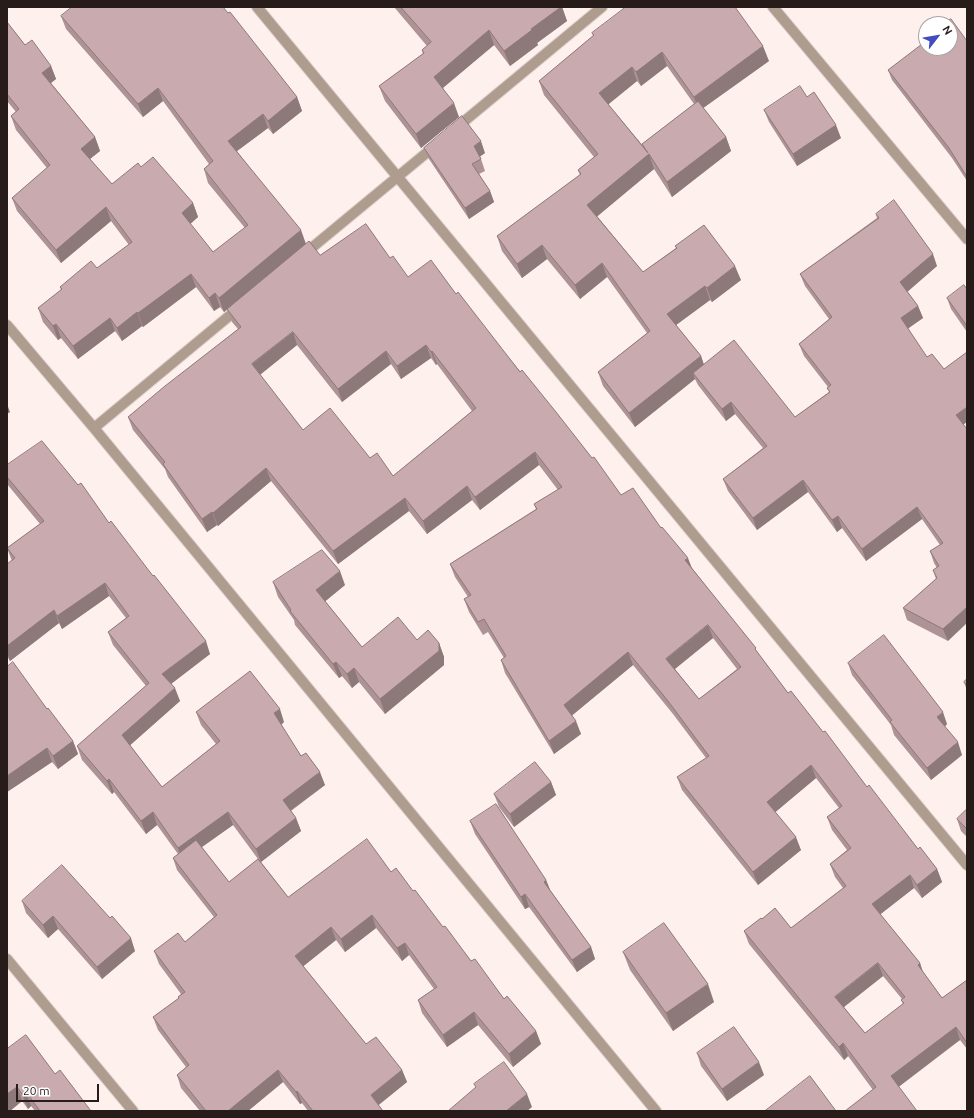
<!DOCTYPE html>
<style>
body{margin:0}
#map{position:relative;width:974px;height:1118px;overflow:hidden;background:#fdf0ed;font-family:Ubuntu,sans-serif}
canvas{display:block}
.frame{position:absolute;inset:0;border:8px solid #271c1a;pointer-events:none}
.north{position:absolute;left:918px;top:16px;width:40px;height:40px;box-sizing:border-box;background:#fff;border:1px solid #a9a4a3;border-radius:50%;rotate:59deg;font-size:11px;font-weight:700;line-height:16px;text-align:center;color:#271c1a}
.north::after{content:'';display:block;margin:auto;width:14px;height:18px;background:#424cc1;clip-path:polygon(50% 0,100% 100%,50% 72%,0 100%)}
.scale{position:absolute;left:16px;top:1084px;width:83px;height:18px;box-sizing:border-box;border:2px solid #271c1a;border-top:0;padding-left:5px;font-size:12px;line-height:14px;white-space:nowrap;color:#271c1a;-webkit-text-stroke:3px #fff;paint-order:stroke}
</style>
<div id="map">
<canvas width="974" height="1118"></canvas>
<div class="frame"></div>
<div class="north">N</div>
<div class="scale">20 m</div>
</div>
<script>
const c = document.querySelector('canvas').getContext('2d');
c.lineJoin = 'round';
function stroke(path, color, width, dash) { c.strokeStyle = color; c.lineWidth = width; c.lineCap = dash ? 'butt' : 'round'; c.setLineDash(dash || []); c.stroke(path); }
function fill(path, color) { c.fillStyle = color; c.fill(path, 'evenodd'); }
const minor = new Path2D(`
 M257 7 967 865
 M773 7 967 239
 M456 128 602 7
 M303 255 436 145
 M7 325 94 428 656 1111
 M94 428 240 307
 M7 959 133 1111`);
stroke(minor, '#dbcecb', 12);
stroke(minor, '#ae9c8f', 10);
fill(new Path2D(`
 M394 7H562L567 21 537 43 538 45 510 66 494 45 443 88 459 117 421 148 385 101 379 86 423 54 422 50 427 46Z
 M61 16 297 97 302 111 273 134 268 128 237 151 306 244 320 255 390 258 408 277 456 294 592 458 621 495 661 528 758 653 788 693 823 732 867 787 918 849 937 869 942 882 922 898 914 888 880 914 920 963 923 972 942 998 967 980V1049L960 1040 873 1090 848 1056 844 1060 749 944 744 931 762 919 791 928 843 888 835 877 830 864 847 850 832 830 827 817 839 808 816 778 775 812 801 850 758 885 682 790 677 777 706 758 673 714 633 665 572 715 581 734 554 754 505 673 501 660 504 658 488 632 483 635 469 612 464 599 468 597 455 577 450 564 536 509 534 504 558 490 539 465 480 510 472 500 427 534 409 511 338 564 271 481 218 526 217 525 207 532 168 477 165 469 133 430 128 417 238 329 232 322 227 309 224 312 220 307 214 311 196 287 143 327 142 326 122 341 115 331 78 359 61 338 58 340 43 322 38 308 61 290 60 287 97 268 129 245 111 221 61 263 17 211 12 198 47 168 16 130 11 116 16 112 7 101V22L25 45 51 66 56 79 51 83 95 137 100 151 90 159 112 184 141 167 193 203 198 217 190 224 213 252 245 228 208 183 204 169 209 164 163 101 143 117 66 29ZM297 345 342 402 391 364 401 379 431 358 436 365 437 364 472 411 393 476 370 458 303 430 260 375ZM713 638 737 669 699 699 675 669ZM883 976 902 999 901 1000 903 1004 865 1033 844 1007Z
 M592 33 769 61 703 108 726 137 731 151 672 197 654 169 597 216 643 272 676 248 675 246 741 280 712 302 710 300 676 325 701 356 704 365 795 417 829 392 827 388 828 387 804 356 799 344 829 319 805 286 800 274 877 218 876 214 937 266 907 291 918 306 923 318 908 328 963 425 948 641 907 620 903 608 936 579 933 570 937 568 934 563 930 551 940 545 922 519 866 561 842 528 837 532 808 492 757 530 728 491 723 479 763 448 735 414 726 421 698 385 695 379 635 427 603 386 598 372 647 333 607 277 580 299 547 259 522 278 502 251 497 236 580 175 578 170 594 157 544 95 539 81 593 36ZM667 66 694 104 642 144 644 147 608 104 637 81 641 86Z
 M967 41V181L952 158 892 80 888 70Z
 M807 97 841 138 797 166 769 122 764 110Z
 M424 148 485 153 480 156 485 171 479 174 490 191 494 202 469 219 429 159Z
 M967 289V332L951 309 947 298Z
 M7 465 109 523 210 654 171 684 180 701 130 745 162 787 216 744 201 725 196 712 284 722 281 725 301 756 325 785 291 811 296 818 301 831 261 862 288 897 391 872 413 891 471 961 504 999 536 1031 541 1044 513 1067 478 1025 447 1047 422 1013 418 1000 434 989 409 955 402 961 376 928 345 952 336 940 303 966 366 1044 402 1070 407 1082 378 1105 383 1111H308L302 1103 300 1104 283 1082 248 1111H200L181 1088 177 1075 186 1067 158 1030 153 1017 178 999V997L181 994 159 964 154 951 185 942 214 917 177 870 173 858 178 854 157 825 146 834 114 792 112 794 82 760 77 746 146 686 113 645 108 632 126 618 109 596 62 629 59 623 10 661 7 656V564L12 561 7 548 40 524 7 484ZM233 825 258 859 229 882 202 847Z
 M273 582 345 585 325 601 362 647 417 640 439 643 444 657V665L385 714 359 682 352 688 342 676 339 678 295 625 294 620 278 597Z
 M848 663 947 724 945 727 962 755 931 780 894 735 891 725 852 675Z
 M967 679V691L964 682Z
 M47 709 73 741 78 754 58 769 52 762 7 792Z
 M551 782 556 795 514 827 499 807 494 794Z
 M967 809V837L961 831 957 819Z
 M470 821 546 880 550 890 591 947 595 959 577 972 529 907 525 909 475 834Z
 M22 901 135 951 102 979 58 929 48 938 26 913Z
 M623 952 714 1002 673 1031 630 970Z
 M7 1049 55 1074 91 1111H35L31 1106 28 1109 22 1101 10 1111H7Z
 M697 1053 764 1075 727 1101 701 1066Z`), '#ad9396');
fill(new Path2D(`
 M561 7H562L567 21 537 43 538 45 510 66 504 51 531 29Z
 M489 30 494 45 439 91 434 77Z
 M763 46 769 61 699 111 694 97Z
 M662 52 667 66 641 86 636 72Z
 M51 66 56 79 47 86 42 73Z
 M632 67 637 81 604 108 599 93Z
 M158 88 163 101 143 117 138 104Z
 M297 97 302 111 273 134 268 121Z
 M454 103 459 117 421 148 416 134Z
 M263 114 268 128 233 154 228 141Z
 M836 125 841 138 797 166 793 154Z
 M95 137 100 151 86 162 81 149Z
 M726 137 731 151 672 197 667 182Z
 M481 141 485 153 478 158 474 146Z
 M649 154 654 169 593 220 587 205Z
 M490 191 494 202 469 219 465 208Z
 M193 203 198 217 187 227 182 213Z
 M106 207 111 221 61 263 56 250Z
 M301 230 306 244 224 312 219 298Z
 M542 245 547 259 522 278 517 264Z
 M933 254 937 266 905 294 900 282Z
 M602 263 607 277 580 299 575 285Z
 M735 266 741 280 712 302 707 288Z
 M191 274 196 287 143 327 138 313Z
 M705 286 710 300 672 328 667 314Z
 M215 293 220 307 214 311 209 298Z
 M918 306 923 318 906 330 901 318Z
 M137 312 142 326 122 341 117 328Z
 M110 318 115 331 78 359 73 346Z
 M56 324 61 338 58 340 53 326Z
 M293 332 297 345 257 377 252 364Z
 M426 345 431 358 401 379 397 366Z
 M386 351 391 364 342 402 338 389Z
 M432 351 437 364 436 365 431 352Z
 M701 356 706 371 693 373 695 379 635 427 629 413Z
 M731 402 735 414 726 421 722 409Z
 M7 404 10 412 7 414Z
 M967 407V422L960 427 956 415Z
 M535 452 539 465 480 510 475 497Z
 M266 468 271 481 218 526 213 513Z
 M803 480 808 492 757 530 753 518Z
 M467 486 472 500 427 534 423 521Z
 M405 498 409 511 338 564 333 551Z
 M917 507 922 519 866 561 862 549Z
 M212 512 217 525 207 532 202 519Z
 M838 516 842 528 837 532 832 520Z
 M688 558 693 571 685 560Z
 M340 571 345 585 322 604 316 590Z
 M105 583 109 596 62 629 57 616Z
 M967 607V623L948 641 943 629Z
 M54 610 59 623 10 661 7 652V646Z
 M708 625 713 638 671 672 666 659Z
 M206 641 210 654 167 687 162 674Z
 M439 643 444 657V665L385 714 380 699Z
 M628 652 633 665 569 718 564 705Z
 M336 662 342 676 339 678 333 664Z
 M354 668 359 682 352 688 347 674Z
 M175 688 180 701 127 748 122 735Z
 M280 709 284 722 278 727 274 713Z
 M943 712 947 724 941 729 937 717Z
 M576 721 581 734 554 754 549 741Z
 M73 741 78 754 58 769 53 756Z
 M958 742 962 755 931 780 927 768Z
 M47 748 52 762 7 792V776Z
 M811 765 816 778 772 815 767 802Z
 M320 772 325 785 287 813 283 800Z
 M109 779 114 792 112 794 107 781Z
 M551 782 556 795 514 827 510 814Z
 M153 812 157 825 146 834 141 821Z
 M228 812 233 825 182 861 178 848Z
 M296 818 301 831 261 862 256 849Z
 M796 837 801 850 758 885 753 872Z
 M937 869 942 882 922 898 917 885Z
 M910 875 914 888 877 917 872 904Z
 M546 880 551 892 544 882Z
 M525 894 529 907 525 909 521 897Z
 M372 915 376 928 345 952 341 939Z
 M53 916 58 929 48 938 43 925Z
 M331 927 336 940 300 969 295 956Z
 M131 938 135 951 102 979 97 967Z
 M405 943 409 955 402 961 397 948Z
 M591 947 595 959 577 972 572 960Z
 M878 963 883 976 840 1010 835 997Z
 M920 963 924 976 918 965Z
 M708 984 714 1002 673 1031 666 1013Z
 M474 1012 478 1025 447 1047 443 1035Z
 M956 1027 960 1040 896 1089 891 1076Z
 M536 1031 541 1044 513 1067 509 1054Z
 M843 1043 848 1056 844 1060 839 1047Z
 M759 1062 764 1075 727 1101 722 1089Z
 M278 1070 283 1082 248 1111H228Z
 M402 1070 407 1082 375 1108 371 1095Z
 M17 1087 22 1101 10 1111H7V1094Z
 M297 1091 302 1103 300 1104 296 1092Z
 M26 1092 31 1106 28 1109 22 1094Z
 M527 1094 532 1107 527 1111H506Z`), '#8d787a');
const building = new Path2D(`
 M72 7H223L228 13 230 12 297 97 268 121 263 114 228 141 301 230 219 298 215 293 209 298 191 274 138 313 137 312 117 328 110 318 73 346 56 324 53 326 38 308 62 289 60 287 91 261 97 268 132 242 106 207 56 250 12 198 50 165 11 116 19 109 7 94V22L25 45 32 40 51 66 42 73 95 137 81 149 112 184 138 163 141 167 153 157 193 203 182 213 213 252 248 225 204 169 213 161 158 88 138 104 61 16Z
 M401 7H561L531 29 532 30 504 51 489 30 434 77 454 103 416 134 379 86 424 53 422 50 431 42Z
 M626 7H727L728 8 729 7H735L763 46 694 97 662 52 636 72 632 67 599 93 648 153 642 144 698 101 726 137 667 182 649 154 587 205 643 272 677 248 675 246 704 225 735 266 707 288 705 286 667 314 701 356 629 413 598 372 650 331 602 263 575 285 542 245 517 264 497 236 581 174 578 170 598 154 539 81 594 35 592 33Z
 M951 19 967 41V177L949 148 888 70 926 41V48H950V24H943Z
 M800 86 807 97 814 92 836 125 793 154 764 110Z
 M462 116 481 141 474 146 481 159 472 164 490 191 465 208 424 148Z
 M894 200 933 254 900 282 918 306 901 318 927 357 932 354 944 369 967 352V407L956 415 967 429V607L943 629 903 608 937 578 933 570 939 566 930 551 943 543 917 507 862 549 838 516 832 520 803 480 753 518 723 479 767 446 731 402 722 409 693 373 734 340 795 417 830 392 827 388 831 385 799 344 832 317 800 274 879 218 876 214Z
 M366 224 390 258 393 256 408 277 431 260 456 294 458 292 520 372 522 370 556 412 592 458 594 457 621 495 633 488 661 528 662 527 688 558 685 560 756 648 755 649 788 693 791 691 823 732 825 731 867 787 869 785 918 849 920 847 937 869 917 885 910 875 872 904 920 963 918 965 942 998 967 980V1043L956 1027 891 1076 917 1111H845L876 1087 843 1043 839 1047 744 931 761 918 762 919 775 908 791 928 846 886 830 864 851 848 827 817 842 806 811 765 767 802 796 837 753 872 677 777 709 756 668 701 628 652 564 705 576 721 549 741 501 660 506 656 484 619 478 622 464 599 471 595 450 564 537 509 534 504 562 487 535 452 475 497 467 486 423 521 405 498 333 551 266 468 213 513 212 512 202 519 163 464 165 462 128 417 165 386 241 327 227 309 309 241 320 255ZM293 332 338 389 386 351 397 366 426 345 431 352 432 351 476 408 393 476 377 453 370 458 330 408 303 430 252 364ZM708 625 741 667 699 699 666 659ZM878 963 905 997 901 1000 904 1003 865 1033 835 997Z
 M964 285 967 289V326L947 298Z
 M42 441 78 485 81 483 109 523 111 521 153 576 154 575 206 641 162 674 175 688 122 735 162 787 220 741 196 712 250 671 280 709 274 713 301 756 306 753 320 772 283 800 296 818 256 849 228 812 178 848 153 812 141 821 109 779 107 781 77 746 149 683 108 632 129 616 105 583 57 616 54 610 7 646V564L15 558 7 548 44 521 7 477V465Z
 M322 550 340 571 316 590 362 647 398 617 417 640 428 630 439 643V651L380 699 354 668 347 674 336 662 333 664 290 611 291 610 273 582Z
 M884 635 943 712 937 717 958 742 927 768 890 722 892 720 848 663Z
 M13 662 47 709 48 708 73 741 53 756 47 748 7 776V667Z
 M967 679V686L964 682Z
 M535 762 551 782 510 814 494 794Z
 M496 804 546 880 544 882 591 947 572 960 525 894 521 897 470 821Z
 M967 809V829L957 819Z
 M367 839 391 872 396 868 413 891 415 890 443 927 445 926 471 961 475 959 504 999 507 996 536 1031 509 1054 474 1012 443 1035 418 1000 437 987 405 943 397 948 372 915 341 939 331 927 295 956 366 1044 376 1037 402 1070 371 1095 383 1111H313L297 1091 296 1092 278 1070 228 1111H206L177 1075 189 1065 153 1017 179 998 178 997 185 992 154 951 178 933 185 942 217 915 173 858 196 840 229 882 258 859 288 897Z
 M62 865 110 918 112 916 131 938 97 967 53 916 43 925 22 901Z
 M664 923 708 984 666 1013 623 952Z
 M734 1027 759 1062 722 1089 697 1053Z
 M26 1035 55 1074 60 1070 91 1111H40L26 1092 22 1094 17 1087 7 1094V1049Z
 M504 1062 527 1094 506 1111H448L476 1087 474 1084Z
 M810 1076 836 1111H765Z`);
fill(building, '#c9abaf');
stroke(building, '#8d787a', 1);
</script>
